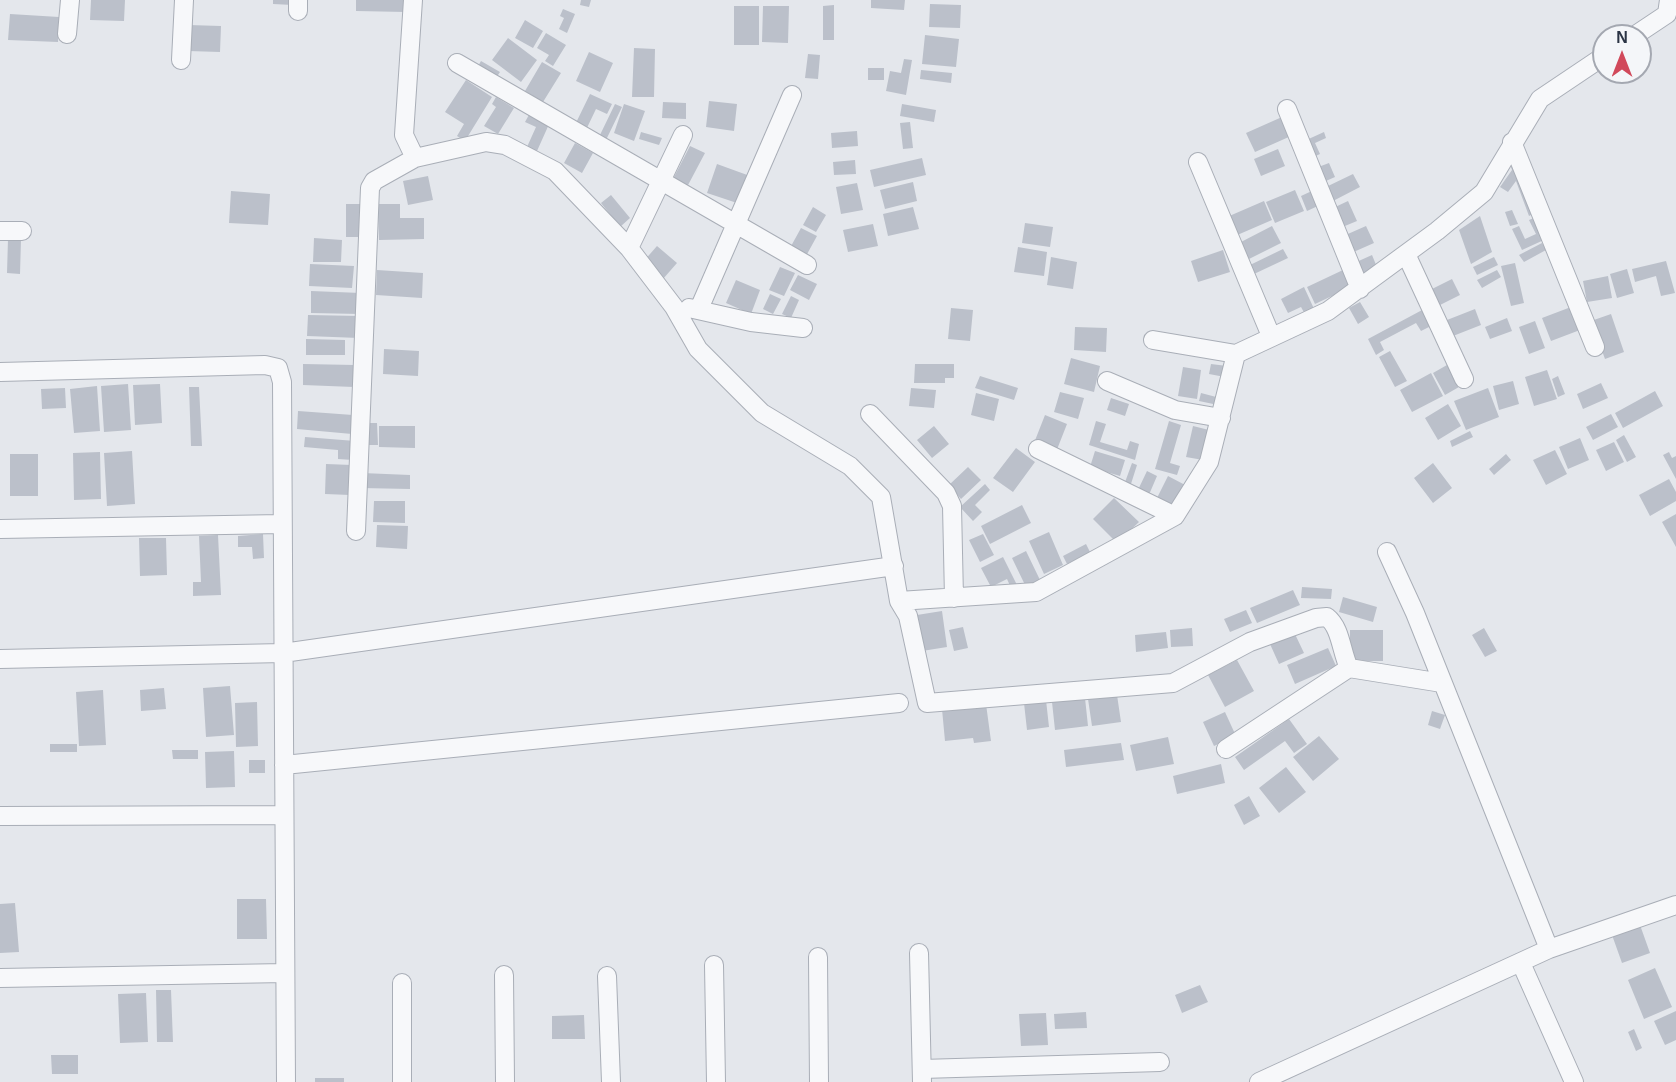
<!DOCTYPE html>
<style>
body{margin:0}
#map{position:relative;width:1676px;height:1082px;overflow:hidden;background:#e4e7ec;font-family:Helvetica,sans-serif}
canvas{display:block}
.north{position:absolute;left:1592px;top:24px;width:60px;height:60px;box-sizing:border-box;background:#f4f6f9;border:2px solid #a4a8b1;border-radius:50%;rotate:0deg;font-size:16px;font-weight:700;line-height:24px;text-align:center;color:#2b3445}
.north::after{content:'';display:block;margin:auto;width:21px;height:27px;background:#d1495b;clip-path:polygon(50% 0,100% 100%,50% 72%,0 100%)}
</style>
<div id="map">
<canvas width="1676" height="1082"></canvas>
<div class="north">N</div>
</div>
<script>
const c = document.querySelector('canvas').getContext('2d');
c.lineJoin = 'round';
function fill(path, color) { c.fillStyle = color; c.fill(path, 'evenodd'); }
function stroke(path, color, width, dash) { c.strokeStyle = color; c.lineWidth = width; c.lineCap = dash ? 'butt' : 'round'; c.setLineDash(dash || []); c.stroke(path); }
fill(new Path2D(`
 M91 0H125L124 21 90 20Z
 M273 0H293V5L273 4Z
 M356 0H406V12L356 11Z
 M581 0H591L589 7 580 5Z
 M871 0H905L904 10 871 8Z
 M930 4 961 5 960 28 929 27Z
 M834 5V40H823V6Z
 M734 6H759V45H734Z
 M763 6H789L788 43 762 42Z
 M563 9 575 14 567 33 559 29 564 18 560 16Z
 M10 14 59 17 58 42 8 40Z
 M525 20 543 31 533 48 515 38Z
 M189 25 221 26 220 52 188 51Z
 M546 33 566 45 553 66 545 61 549 55 537 48Z
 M925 35 959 39 956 67 922 64Z
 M508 38 537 60 521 82 492 60Z
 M634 48 655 49 654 97H632Z
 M589 52 613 63 600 92 576 81Z
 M808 54 820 55 818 79 805 78Z
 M904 59 912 60 906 95 886 91 890 71 901 73Z
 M481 61 500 72 496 78 477 68Z
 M542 62 561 73 543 102 525 91Z
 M868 68H884V80H868Z
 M921 70 952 73 951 83 920 79Z
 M466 80 492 97 465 141 457 136 464 124 445 112Z
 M590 94 612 104 607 114 596 109 584 134 573 129Z
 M496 97 514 108 498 134 484 126 496 107 492 104Z
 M709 101 737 104 734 131 706 127Z
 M663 102 686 103V119L662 118Z
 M615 104 622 107 606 140 599 137Z
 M624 104 645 111 634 141 614 133Z
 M902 104 936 110 934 122 900 116Z
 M530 113 550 122 537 151 527 147 536 127 525 122Z
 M1282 117 1291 136 1255 152 1246 133Z
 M910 122 913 148 903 149 900 123Z
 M857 131 858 146 832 148 831 133Z
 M641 132 662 138 659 145 639 139Z
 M1324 132 1326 138 1315 143 1320 154 1309 159 1302 142Z
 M575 143 593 153 582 173 564 163Z
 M690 146 705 153 687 187 673 179Z
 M1278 149 1285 166 1261 176 1254 159Z
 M922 158 926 175 874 187 870 170Z
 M855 160 856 174 834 175 833 162Z
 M1329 163 1335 177 1319 184 1313 169Z
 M717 164 750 176 740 204 707 193Z
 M1518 165 1535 213 1529 216 1516 181 1508 192 1500 187 1512 170 1511 167Z
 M1353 174 1360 187 1333 201 1326 187Z
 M428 176 433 200 408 205 403 181Z
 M913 182 917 201 885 209 880 190Z
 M857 183 863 210 841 214 836 187Z
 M1295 190 1304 211 1275 223 1266 202Z
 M1314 190 1320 205 1307 211 1301 196Z
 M231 191 270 194 268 225 229 223Z
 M611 195 630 218 620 227 601 203Z
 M1264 201 1272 220 1235 236 1227 217Z
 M1348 201 1357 221 1340 228 1331 209Z
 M346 204H364V237H346Z
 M378 204H400V218H424V239L379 240Z
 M813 207 826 215 816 232 803 225Z
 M913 207 919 229 888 236 883 214Z
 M1512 210 1518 224 1510 226 1505 212Z
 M1480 216 1492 252 1471 264 1459 230Z
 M1536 217 1546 239 1522 250 1512 229 1519 226 1525 239 1536 234 1529 220Z
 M1025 223 1053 227 1050 247 1022 243Z
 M873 224 878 246 848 252 843 230Z
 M1272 226 1281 243 1249 259 1241 242Z
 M1366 226 1374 243 1349 254 1341 237Z
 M801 228 817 236 806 256 790 248Z
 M314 238 342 240 341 262H313Z
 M8 239H21L20 274 7 273Z
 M1542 243 1546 250 1524 262 1519 255Z
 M657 246 677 263 663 279 643 262Z
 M1018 247 1047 252 1044 276 1014 272Z
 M1283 249 1288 258 1254 274 1250 265Z
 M1223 250 1230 272 1198 282 1191 261Z
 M1372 255 1379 272 1359 280 1352 264Z
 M1051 257 1077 262 1073 289 1047 285Z
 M1494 257 1498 265 1477 275 1473 267Z
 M1666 261 1675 293 1661 296 1656 276 1635 282 1632 269Z
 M1515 263 1524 303 1511 306 1501 266Z
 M310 264 354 266 352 288 309 286Z
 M780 267 795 273 784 296 769 290Z
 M1627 269 1634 293 1617 298 1610 274Z
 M377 270 423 273 422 298 376 295Z
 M1343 270 1351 287 1315 304 1307 287Z
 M1497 270 1501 277 1482 288 1477 280Z
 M798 275 817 284 809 300 790 290Z
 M1608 276 1612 298 1587 302 1583 281Z
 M1452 279 1460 295 1436 307 1428 291Z
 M736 280 760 290 751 314 726 303Z
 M1304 287 1315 311 1306 316 1301 307 1288 313 1281 299Z
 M311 291 361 293 360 314 311 313Z
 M770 294 781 299 773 314 763 309Z
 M791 296 799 300 791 318 782 314Z
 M1360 302 1369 317 1358 324 1349 308Z
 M1571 307 1580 330 1551 341 1542 318Z
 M951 308 973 310 970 341 948 339Z
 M1424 309 1433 325 1421 331 1416 323 1380 342 1384 350 1376 355 1368 339Z
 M1475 309 1481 325 1453 336 1447 320Z
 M1611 314 1624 352 1605 359 1591 321Z
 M308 315 360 316 359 338 307 336Z
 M1507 318 1512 331 1490 339 1485 327Z
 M1535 321 1545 348 1529 354 1519 327Z
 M1075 327 1107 328 1106 352 1074 350Z
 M306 339 345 340V355H306Z
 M384 349 419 351 418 376 383 374Z
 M1390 351 1407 381 1395 387 1379 357Z
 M1071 358 1100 366 1094 392 1064 384Z
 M303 364 355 365 354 387 303 385Z
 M915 364H954V378H945V383H914Z
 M1211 364 1227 366 1225 377 1209 374Z
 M1447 365 1459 387 1445 395 1433 373Z
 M1183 367 1201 370 1197 399 1178 396Z
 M1547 370 1557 399 1534 406 1525 377Z
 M1431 373 1443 396 1412 412 1400 390Z
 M980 376 1018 388 1014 400 975 388Z
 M1558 376 1565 394 1558 397 1552 379Z
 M1513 381 1519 404 1499 410 1493 386Z
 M1601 383 1608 398 1583 409 1577 394Z
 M128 384 131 430 104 432 101 386Z
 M160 384 162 423 135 425 133 385Z
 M97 386 100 431 74 433 70 389Z
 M189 387H199L202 446H191Z
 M65 388 66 408 42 409 41 389Z
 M911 388 936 390 934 408 909 406Z
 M1488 388 1499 417 1466 430 1454 401Z
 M1655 391 1663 406 1623 428 1615 413Z
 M1060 392 1084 398 1078 419 1054 412Z
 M976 393 999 399 994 421 971 415Z
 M1201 393 1220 398 1218 405 1199 401Z
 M1111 398 1129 404 1125 416 1107 410Z
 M1448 404 1461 426 1438 440 1425 418Z
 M298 411 353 415 352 434 297 429Z
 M1611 414 1618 427 1593 440 1586 427Z
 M1045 415 1067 424 1056 452 1034 443Z
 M1096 421 1106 424 1100 442 1127 450 1130 441 1139 444 1135 460 1089 445Z
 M1169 421 1181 425 1170 463 1180 466 1177 475 1155 469Z
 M365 423H377L378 445H365Z
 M379 426H415V448L379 447Z
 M934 426 949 444 932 458 917 440Z
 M1193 426 1209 430 1203 460 1186 457Z
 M1470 431 1473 437 1452 447 1450 441Z
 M1624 435 1636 457 1627 462 1616 440Z
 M305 437 355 441 353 460 338 459V450L304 447Z
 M1580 438 1589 460 1568 469 1559 447Z
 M1614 442 1624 462 1606 471 1596 450Z
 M1016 448 1035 462 1013 492 993 478Z
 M1555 450 1567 474 1546 485 1533 460Z
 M132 451 135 504 107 506 104 453Z
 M1095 451 1125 460 1120 476 1090 467Z
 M100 452 101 499 74 500 73 453Z
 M1669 452 1672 458 1676 456V479L1663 455Z
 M10 454H38V496H10Z
 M1506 454 1511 460 1494 475 1489 469Z
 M1132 463 1137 465 1130 487 1124 485Z
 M1433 463 1452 488 1433 503 1414 478Z
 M326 464 352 465 350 495 325 494Z
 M968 467 981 480 961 499 949 485Z
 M1147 471 1157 476 1148 497 1137 492Z
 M362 473 410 475V489L361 488Z
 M1168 476 1187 486 1176 507 1157 498Z
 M1669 479 1676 492V501L1650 516 1639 495Z
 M985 484 990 490 975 505 982 512 973 521 960 507Z
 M1114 498 1139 522 1117 543 1093 519Z
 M374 501H405V523L373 522Z
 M1022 505 1031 523 990 544 981 526Z
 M1676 514V547L1662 522Z
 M377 525 408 526 407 549 376 547Z
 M1049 532 1063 565 1044 574 1029 541Z
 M263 534 264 558 253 559 252 547H238V536Z
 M983 534 994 555 980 562 969 540Z
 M218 535 221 595 193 596V582H201L199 536Z
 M139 538H166L167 575 140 576Z
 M1086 544 1090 552 1067 564 1063 556Z
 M1026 551 1040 580 1026 587 1012 558Z
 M1003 557 1018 587 1012 590 1007 579 991 587 981 568Z
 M1302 587 1332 589 1331 599 1301 598Z
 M1293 590 1300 605 1257 623 1250 608Z
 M1343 597 1377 607 1373 622 1339 612Z
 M1246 610 1252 623 1230 632 1224 619Z
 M942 611 947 647 922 651 917 615Z
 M963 627 968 648 954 651 949 630Z
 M1192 628 1193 646 1171 647 1170 630Z
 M1484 628 1497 651 1485 657 1472 635Z
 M1350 630H1383V661H1350Z
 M1166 632 1168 648 1136 652 1135 635Z
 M1294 632 1304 653 1279 664 1270 644Z
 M1328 648 1336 666 1295 684 1287 665Z
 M1237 660 1254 691 1225 707 1208 675Z
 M230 686 234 735 206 737 203 688Z
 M164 688 166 709 141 711 140 690Z
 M103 690 106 745 79 746 76 692Z
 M1117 695 1121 722 1092 726 1088 699Z
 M1085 698 1088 726 1055 730 1052 702Z
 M1046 700 1049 727 1027 730 1024 703Z
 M257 702 258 746 236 747 235 703Z
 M986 704 991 741 974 743 973 738 945 741 942 709Z
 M1432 711 1445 715 1440 729 1428 725Z
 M1225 712 1236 736 1214 746 1203 722Z
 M1289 719 1307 744 1294 753 1285 741 1244 770 1235 757Z
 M1319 736 1339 759 1313 781 1293 757Z
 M1168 737 1174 764 1136 771 1130 745Z
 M1121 743 1124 760 1066 767 1064 750Z
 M50 744H77V752H50Z
 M172 750H198V759H173Z
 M234 751 235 787 206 788 205 752Z
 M249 760H265V773H249Z
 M1221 764 1225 783 1177 794 1173 776Z
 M1286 767 1306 792 1279 813 1259 788Z
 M1249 796 1260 816 1244 825 1234 805Z
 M237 899H266L267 939H237Z
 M15 903 19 952 0 953V904Z
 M1640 925 1650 953 1622 963 1612 935Z
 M1655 968 1672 1007 1644 1019 1628 980Z
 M1200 985 1208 1002 1182 1013 1175 995Z
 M156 990H171L173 1042H157Z
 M146 993 148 1042 120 1043 118 994Z
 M1676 1011V1040L1665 1045 1654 1021Z
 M1086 1012 1087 1028 1055 1029 1054 1014Z
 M1046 1013 1048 1045 1021 1046 1019 1014Z
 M584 1015 585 1039H552V1016Z
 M1634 1029 1642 1048 1636 1051 1628 1032Z
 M51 1055H78V1074H52Z
 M315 1078H344V1082H315Z`), '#bbc0ca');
const minor = new Path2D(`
 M413 0 404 135 415 158 486 142 505 145 555 171 629 248 674 307 698 349 762 413 850 466 881 497 899 601 908 616 927 703 1173 683 1250 642 1316 618 1327 617C1341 628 1341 651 1349 668L1442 683
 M298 11V0
 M67 34 70 0
 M1634 36 1667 14 1669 0
 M181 60 184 0
 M457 63 807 265
 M1287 109 1360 289
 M1512 142 1595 347
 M1198 162 1271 336
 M0 231H22
 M629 248 683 135
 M1406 254 1464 379
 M689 308 751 322 803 328
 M699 309 792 95
 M1153 340 1236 354 1328 311 1437 231 1484 192 1540 99 1604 56
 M0 372 265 365 278 368 282 382 286 1082
 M1107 381 1175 410 1221 418
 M870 414 946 493 952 506 954 598
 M1038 449 1175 516
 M0 529 281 524
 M356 531 370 188 374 181 415 158
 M1387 552 1415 613 1549 949
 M899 601 1036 592 1175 516 1209 462 1236 354
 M0 659 283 653 894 566
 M1226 749 1349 668
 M284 765 899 703
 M0 816 284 815
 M919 953 922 1082
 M818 957 819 1082
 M1521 963 1574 1082
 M714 965 716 1082
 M504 975 505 1082
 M607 976 611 1082
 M0 978 285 973
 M402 983V1082
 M922 1069 1160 1062
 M1259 1082 1549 949 1676 905`);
stroke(minor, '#a9aeb7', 20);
stroke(minor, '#f7f8fa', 18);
</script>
